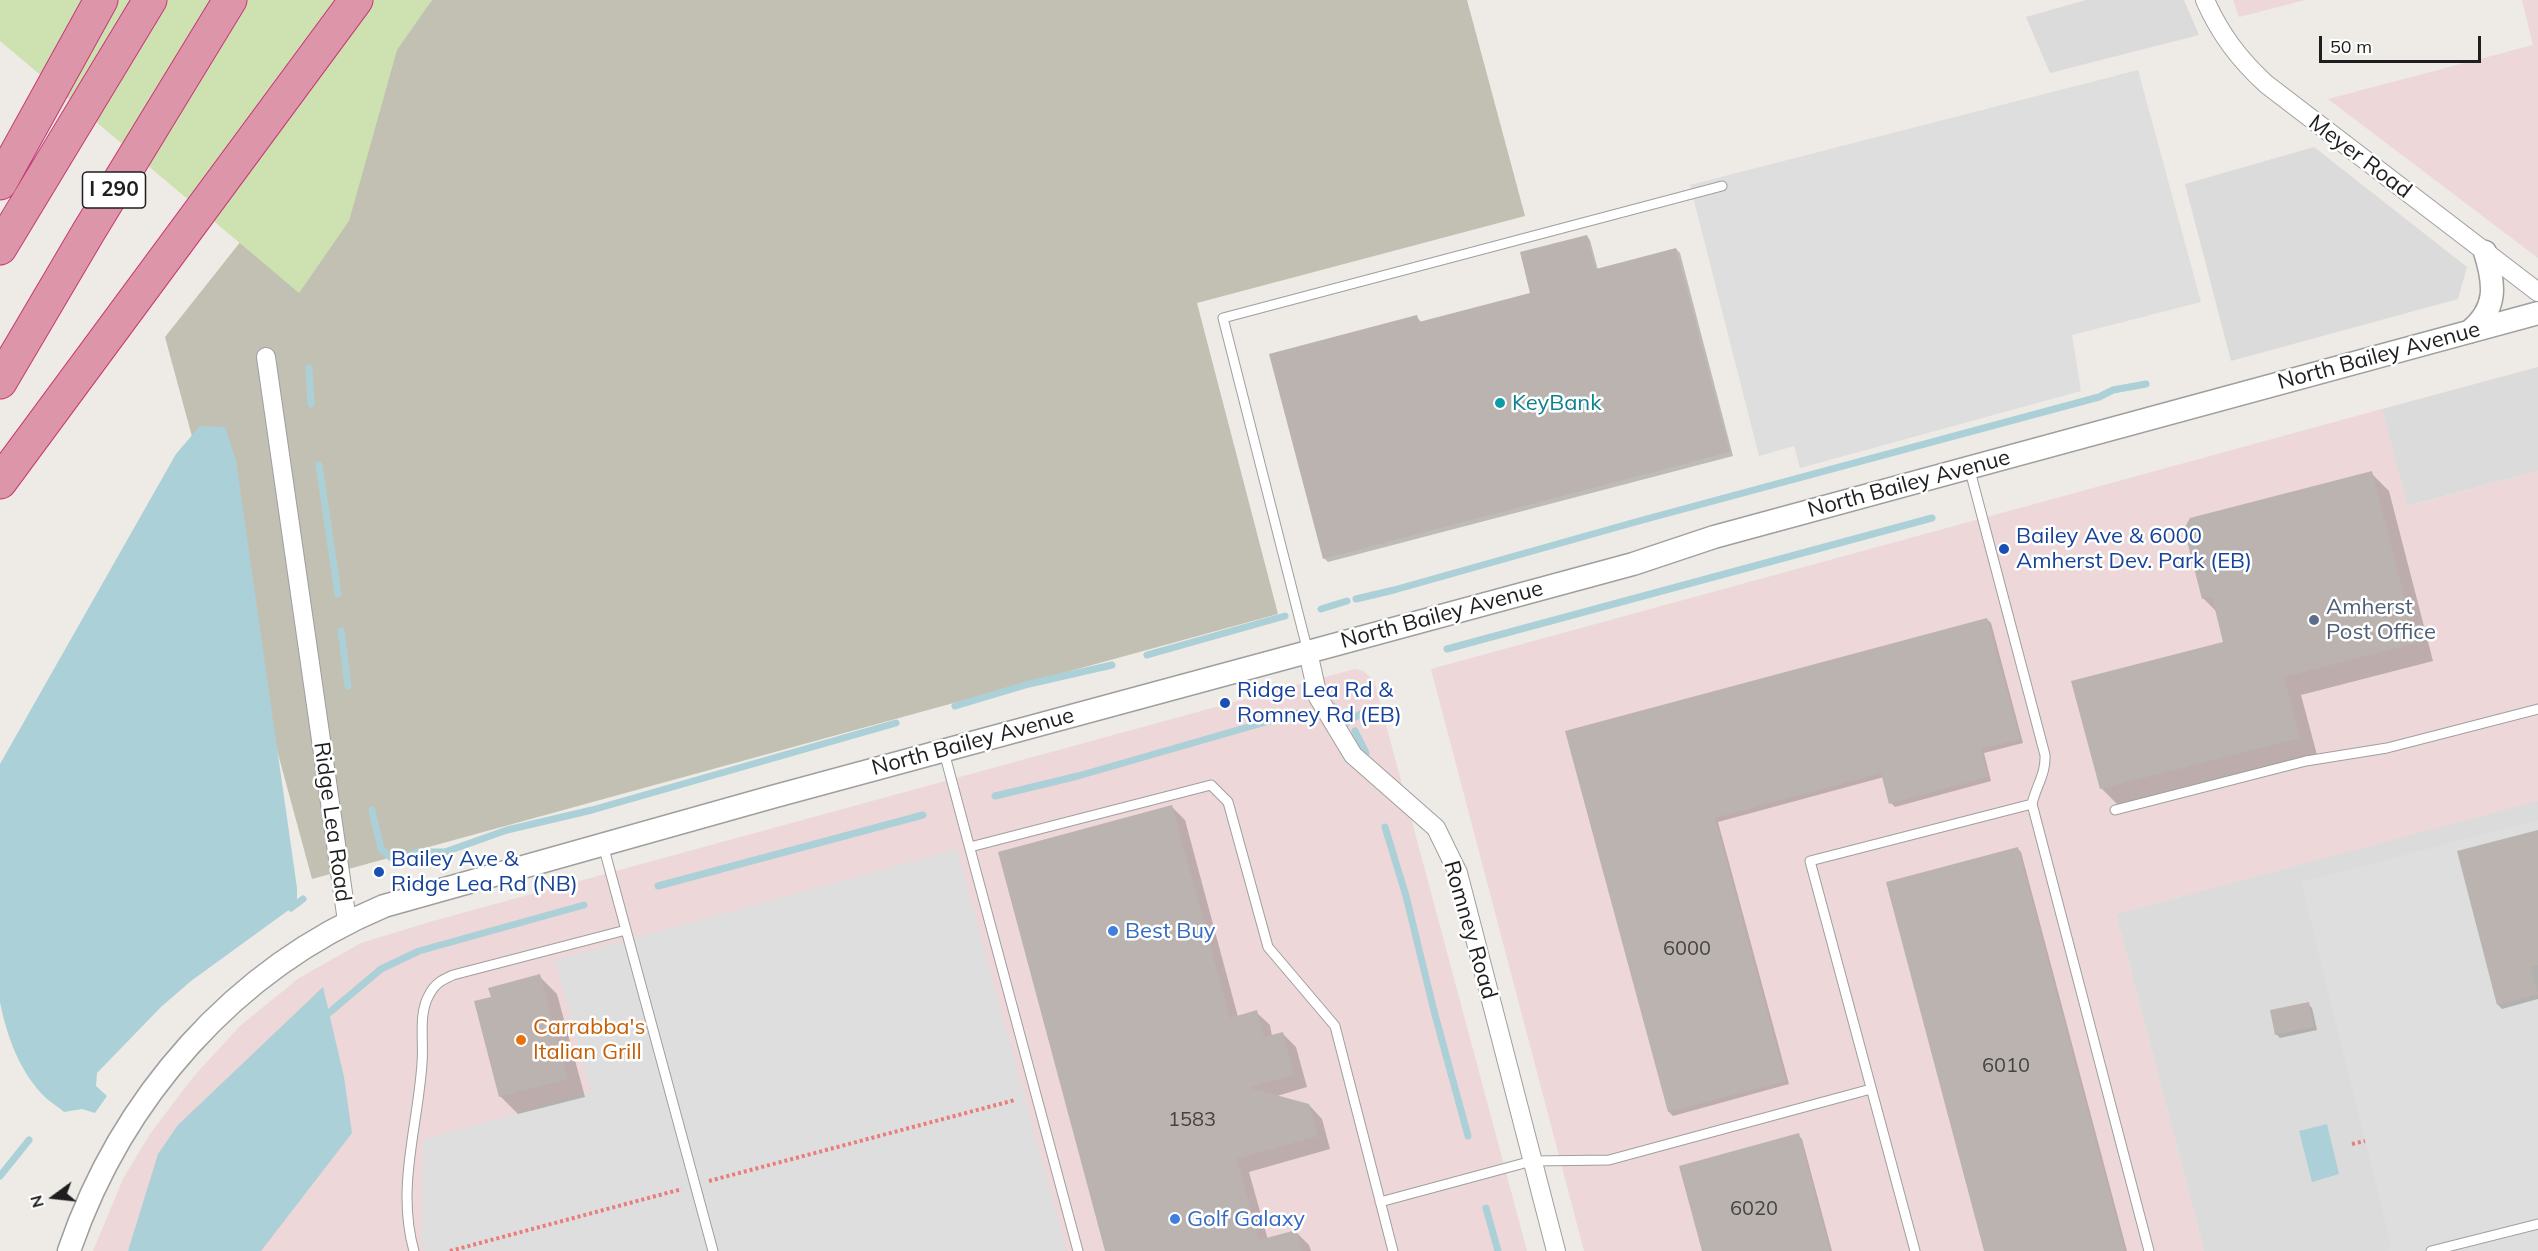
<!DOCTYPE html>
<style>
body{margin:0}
#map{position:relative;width:2538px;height:1251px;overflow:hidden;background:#eeeae5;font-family:Mulish,sans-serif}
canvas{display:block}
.north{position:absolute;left:24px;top:1167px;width:60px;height:60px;-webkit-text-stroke:4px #fff;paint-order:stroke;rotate:255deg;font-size:16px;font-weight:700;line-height:24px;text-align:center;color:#1e1e1e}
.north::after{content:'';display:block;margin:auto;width:21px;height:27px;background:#1e1e1e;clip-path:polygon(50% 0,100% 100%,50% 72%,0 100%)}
.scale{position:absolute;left:2319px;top:36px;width:162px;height:27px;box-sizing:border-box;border:3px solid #1e1e1e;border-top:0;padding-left:8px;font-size:18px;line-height:21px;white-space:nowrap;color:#1e1e1e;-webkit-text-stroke:4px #fff;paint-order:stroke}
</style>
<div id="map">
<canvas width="2538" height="1251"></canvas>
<div class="north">N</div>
<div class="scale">50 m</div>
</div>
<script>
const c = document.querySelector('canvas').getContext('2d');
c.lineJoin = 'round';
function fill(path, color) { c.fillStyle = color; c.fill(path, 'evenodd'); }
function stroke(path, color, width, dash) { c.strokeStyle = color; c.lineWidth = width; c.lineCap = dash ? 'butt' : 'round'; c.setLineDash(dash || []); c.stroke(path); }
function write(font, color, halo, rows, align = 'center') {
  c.font = font + ' Mulish,sans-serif'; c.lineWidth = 5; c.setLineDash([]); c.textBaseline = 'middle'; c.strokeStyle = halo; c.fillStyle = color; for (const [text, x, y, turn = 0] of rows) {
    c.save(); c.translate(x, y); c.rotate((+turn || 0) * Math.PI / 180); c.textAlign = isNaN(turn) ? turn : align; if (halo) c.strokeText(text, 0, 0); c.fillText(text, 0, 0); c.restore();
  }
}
fill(new Path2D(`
 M2086 0H2184L2199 35 2050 73 2026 17Z
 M2314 147 2467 267 2458 299 2231 361 2185 184Z
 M2538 367V471L2407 506 2382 409Z
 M2538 800V1251H2204L2116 914Z`), '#dcdbdb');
fill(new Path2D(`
 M2233 0H2305L2239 17Z
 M2522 0H2538V258L2328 99 2533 45Z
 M2382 409 2408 506 2538 471V801L2116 914 2204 1251H1584L1431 669Z
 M1355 669 1363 671 1374 680 1527 1251H93L123 1179 150 1134 194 1076 240 1026 299 978 361 943 433 921Z`), '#edd7d8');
fill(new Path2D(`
 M432 0H1467L1525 216 1197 303 1278 614 312 879 165 337Z`), '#c2c0b2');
fill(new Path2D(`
 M0 0H432L397 50 349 221 299 293 0 41Z`), '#cee2b1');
fill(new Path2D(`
 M2138 70 2201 302 2072 335 2081 391 1800 468 1794 446 1759 456 1690 185Z
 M2538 820V1251H2388L2387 1247 2391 1246 2301 882Z
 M957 849 1067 1251H424L421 1240 423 1140 591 1092 555 960Z`), '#dedede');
fill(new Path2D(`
 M200 426 225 427 236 460 297 888V904L191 981 161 1007 97 1073 96 1086 107 1096 95 1113 82 1109 64 1112C59 1107 51 1103 46 1098 20 1073 7 1037 0 1002V764L176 454Z
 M323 987 344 1077 352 1133 261 1251H128L158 1154 178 1125Z
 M2327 1124 2339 1174 2312 1182 2299 1131Z`), '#abd0d7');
fill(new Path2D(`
 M1587 236 1590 240 1598 270 1676 249 1680 253 1733 456 1328 562 1324 558 1417 317 1422 323 1532 294Z
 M2371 473 2389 491 2433 661 2301 695 2317 755 2119 806 2101 788 2225 643 2217 612 2203 598Z
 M1987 619 1991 623 2023 743 1984 753 1991 781 1895 807 1891 803 1884 777 1718 822 1789 1084 1673 1116 1669 1112 1567 732Z
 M1172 807 1185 820 1238 1017 1256 1012 1270 1025 1272 1036 1282 1033 1296 1047 1307 1087 1277 1096 1309 1105 1322 1119 1330 1149 1249 1172 1268 1240 1296 1232 1309 1245 1311 1251H1107Z
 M2538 832V999L2502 1009 2498 1005Z
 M2017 848 2021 852 2127 1251H1986Z
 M539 976 557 994 585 1097 518 1114 500 1096 492 998Z
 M2308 1004 2312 1008 2317 1030 2280 1038 2276 1034Z
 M1798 1135 1802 1139 1832 1251H1704Z`), '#0003');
stroke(new Path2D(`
 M309 368 311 404
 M319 465 338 594
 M1356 599 1394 590 1639 521 2099 397 2113 390 2146 384
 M1321 609 1347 601
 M341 631 348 686
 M1447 649 1932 518
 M1147 655 1285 616
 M955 706 1029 684 1112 665
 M1334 707 1347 723
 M1351 719 1363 713
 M1355 731 1366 753
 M995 796 1078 776 1297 713
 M372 810 381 849 394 860 418 852H445L507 830 592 810 896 723
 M1385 827 1406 896 1434 1011 1468 1136
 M658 886 923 815
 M291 908 303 899
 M324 1017 381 969 419 951 584 905
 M0 1176 29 1140
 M1486 1208 1498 1251`), '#abd0d7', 7);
fill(new Path2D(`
 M1587 235 1596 269 1676 248 1730 452 1323 559 1269 354 1417 315 1419 322 1530 293 1520 252Z
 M2372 471 2416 643 2284 677 2300 738 2100 789 2071 681 2223 642 2212 597 2202 599 2184 529 2190 518Z
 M1987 618 2020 739 1981 749 1988 777 1889 804 1881 773 1715 818 1786 1081 1668 1112 1565 731Z
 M1172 805 1230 1018 1257 1010 1264 1037 1283 1032 1294 1074 1250 1088 1309 1104 1318 1136 1237 1159 1259 1240 1296 1230 1302 1251H1105L998 852Z
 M2538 830V965L2531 966 2538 994 2497 1005 2457 851Z
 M2018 847 2125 1251H1984L1886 882Z
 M540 974 568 1079 499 1097 474 1001 491 997 488 988Z
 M2309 1002 2314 1027 2275 1035 2270 1010Z
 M1799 1133 1830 1251H1702L1679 1166Z`), '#bbb3af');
const service = new Path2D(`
 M1969 467 2045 755C2046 774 2036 786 2032 804L2149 1251
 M1308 652 1223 318 1722 186
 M944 752 1078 1251
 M2115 810 2306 761 2387 748 2538 709
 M603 845 713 1251
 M970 847 1211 785 1228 802 1268 947 1335 1026 1393 1251
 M1380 1202 1532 1161 1609 1160 1871 1089
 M414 1251C396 1188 418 1126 422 1063 424 1042 418 1014 429 995 435 983 442 980 453 975L626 930
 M1915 1251 1810 861 2032 804
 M2431 1251 2538 1224`);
const minor = new Path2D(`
 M2205 0C2220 34 2239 59 2266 84L2538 292
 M266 357 347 921
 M1308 652 1318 697 1353 755 1436 828 1458 873 1556 1251`);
const tertiary = new Path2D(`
 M2469 332C2498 309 2495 284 2485 252
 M69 1251C121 1098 234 969 384 906L772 797 1633 564 1714 537 2538 313`);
const motorway = new Path2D(`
 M0 183 101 0
 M0 248 150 0
 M0 382 89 231 230 0
 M0 482 356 0`);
stroke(service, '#9f9f9f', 11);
stroke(minor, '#9f9f9f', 20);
stroke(tertiary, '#9f9f9f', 25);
stroke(motorway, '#c63875', 35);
stroke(new Path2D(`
 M2352 1144 2365 1141
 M709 1181 1015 1100
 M450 1251 682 1189`), '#ea7d7b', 4, [3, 3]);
stroke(service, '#fff', 9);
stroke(minor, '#fff', 18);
stroke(tertiary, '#fff', 22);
stroke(motorway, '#dd96a9', 33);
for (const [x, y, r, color] of [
 [1500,403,6,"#0f9aa8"],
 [2004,549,6,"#1a4fb4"],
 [2314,620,6,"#5c6f8a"],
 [1225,703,6,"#1a4fb4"],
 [379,872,6,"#1a4fb4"],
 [1113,931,6,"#3f7fe0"],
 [521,1040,6,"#e8710a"],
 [1175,1219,6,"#3f7fe0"]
]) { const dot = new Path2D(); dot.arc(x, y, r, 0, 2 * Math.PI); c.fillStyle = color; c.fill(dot); stroke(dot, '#fff', 2); }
write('20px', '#454342', null, [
 ["6000",1687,949],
 ["6010",2006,1066],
 ["1583",1192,1120],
 ["6020",1754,1209]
]);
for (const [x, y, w] of [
 [114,190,63]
]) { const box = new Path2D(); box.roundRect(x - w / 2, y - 18, w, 36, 4.5); c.fillStyle = '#fff'; c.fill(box); stroke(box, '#1e1e1e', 1.5); }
write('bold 21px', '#1e1e1e', null, [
 ["I 290",114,190]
]);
write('22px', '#1e1e1e', '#fff', [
 ["Meyer Road",2360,157,37],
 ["North Bailey Avenue",2379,356,-15],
 ["North Bailey Avenue",1909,484,-15],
 ["North Bailey Avenue",1442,615,-15],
 ["North Bailey Avenue",973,742,-15],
 ["Ridge Lea Road",332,822,82],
 ["Romney Road",1470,930,74]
]);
write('22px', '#0d838f', '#fff', [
 ["KeyBank",1512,403]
], 'left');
write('22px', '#164399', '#fff', [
 ["Bailey Ave & 6000",2016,536],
 ["Amherst Dev. Park (EB)",2016,561],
 ["Ridge Lea Rd &",1237,690],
 ["Romney Rd (EB)",1237,715],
 ["Bailey Ave &",391,859],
 ["Ridge Lea Rd (NB)",391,884]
], 'left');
write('22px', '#4e5e75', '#fff', [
 ["Amherst",2326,607],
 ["Post Office",2326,632]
], 'left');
write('22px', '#366cbe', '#fff', [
 ["Best Buy",1125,931],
 ["Golf Galaxy",1187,1219]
], 'left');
write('22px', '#c56008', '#fff', [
 ["Carrabba's",533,1027],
 ["Italian Grill",533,1052]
], 'left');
</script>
